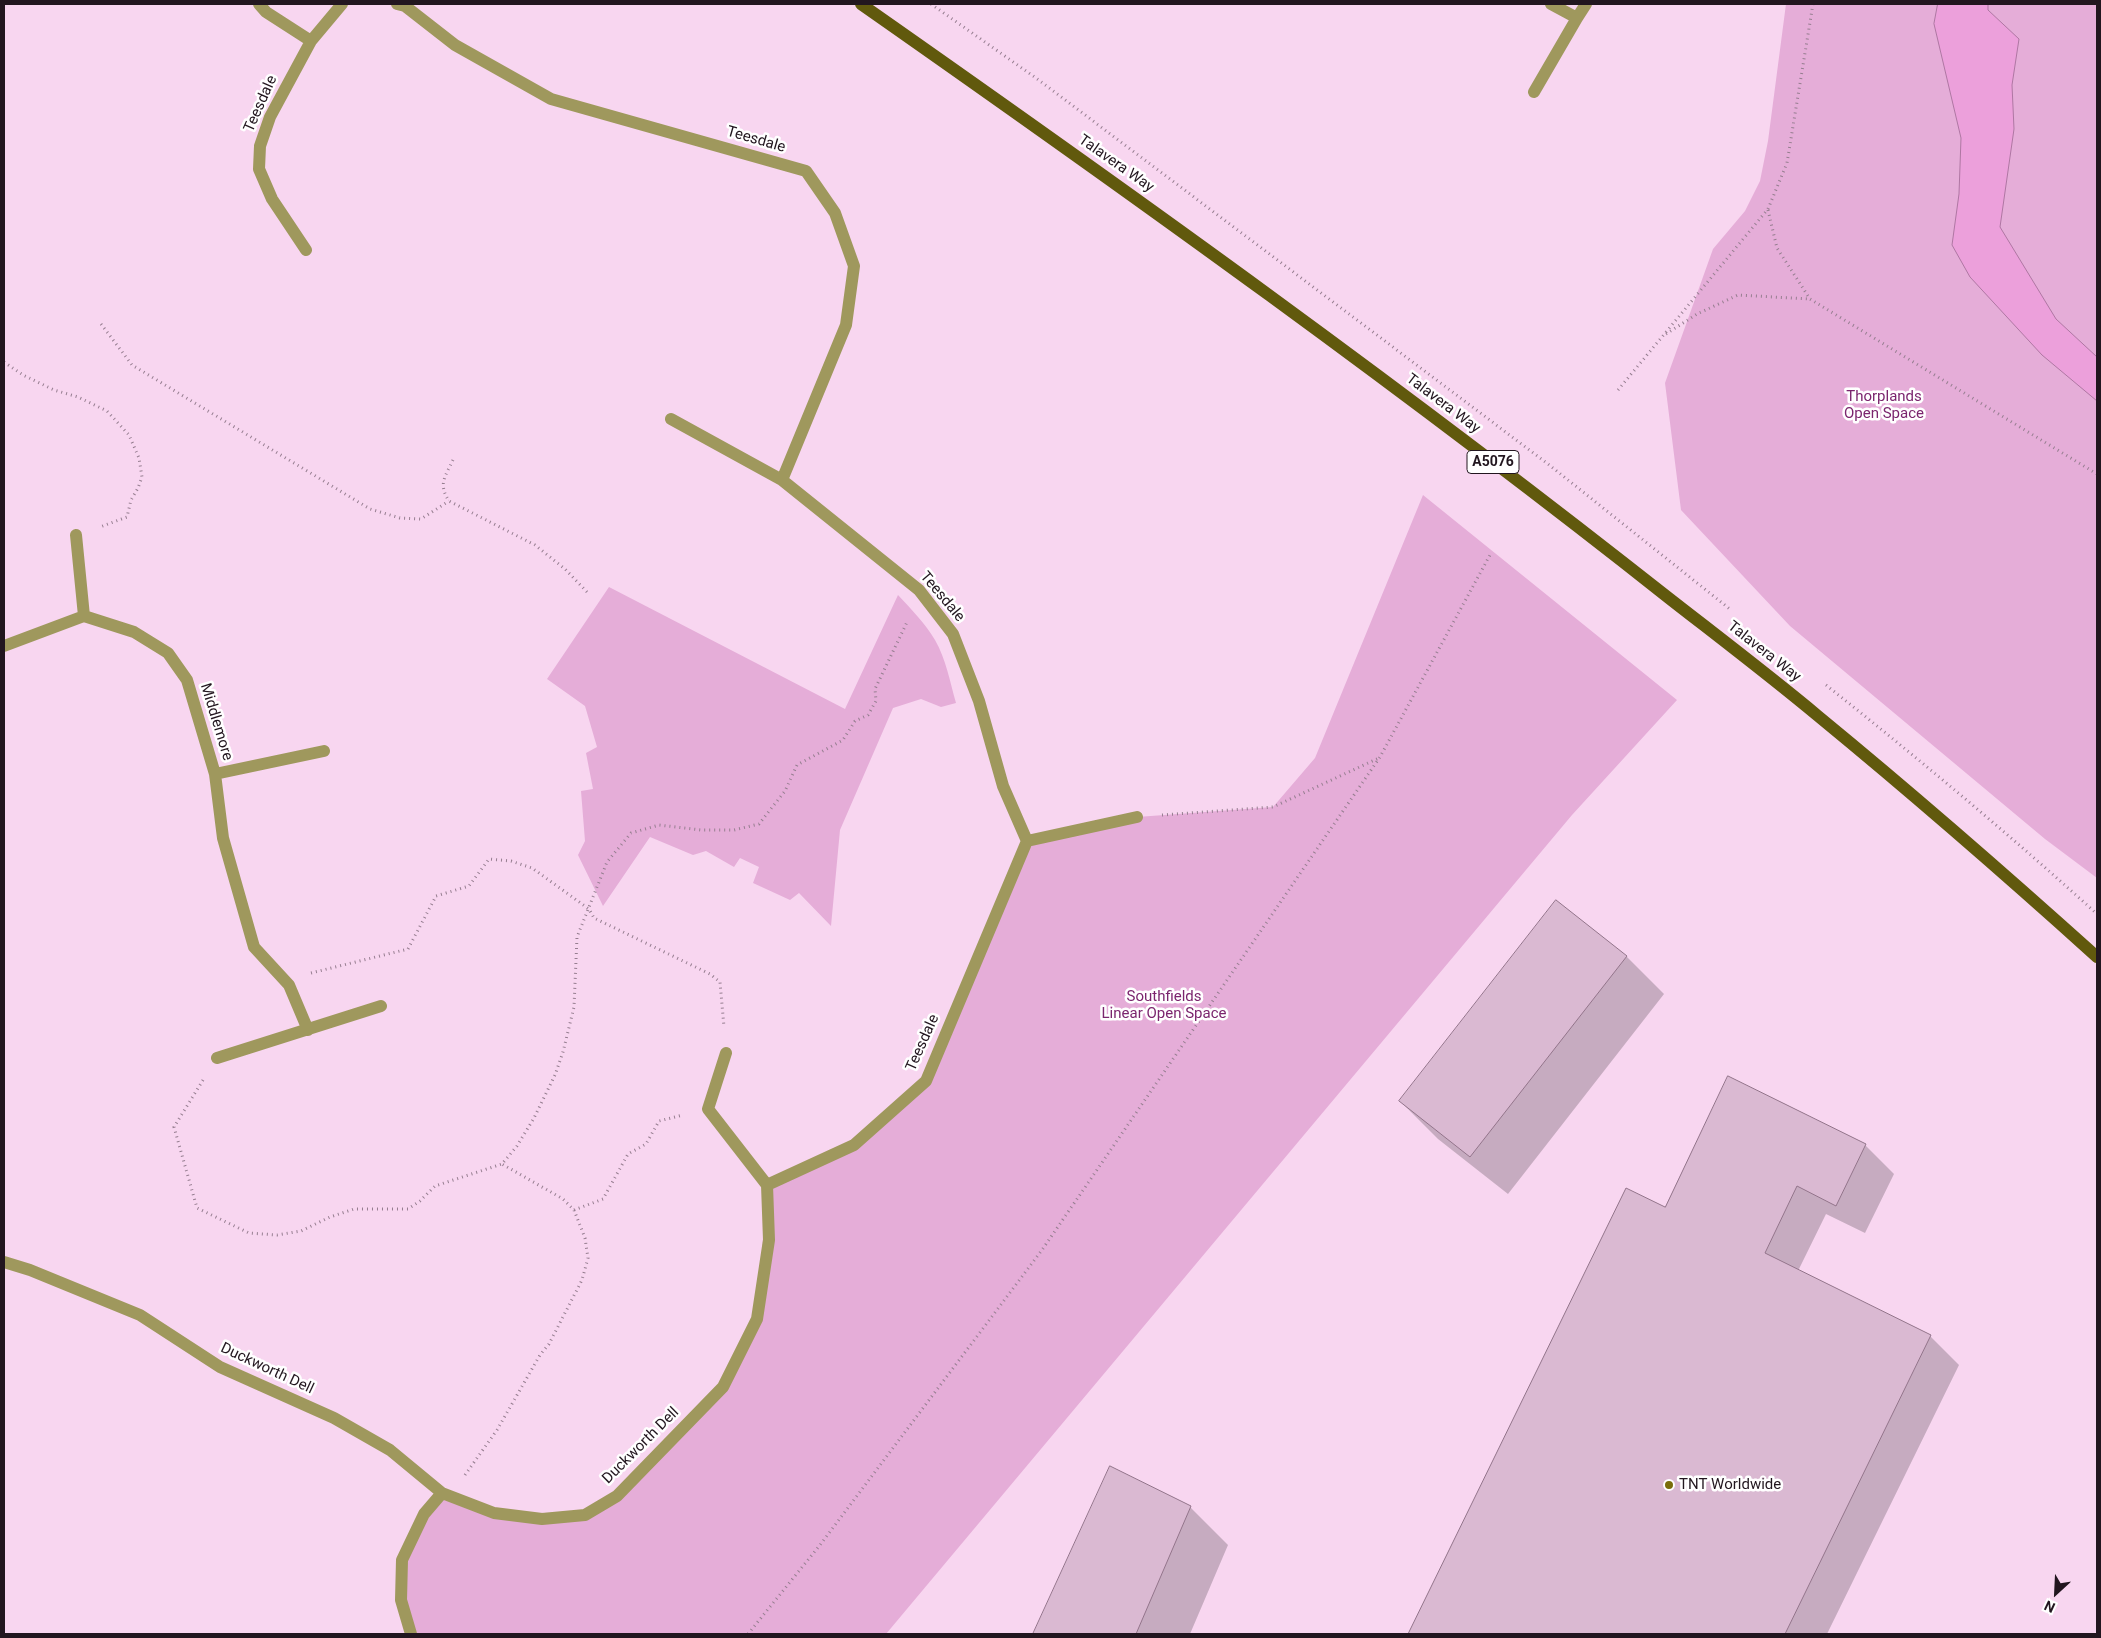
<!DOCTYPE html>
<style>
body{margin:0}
#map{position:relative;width:2101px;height:1638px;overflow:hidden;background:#f8d6f0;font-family:Roboto,sans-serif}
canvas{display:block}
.frame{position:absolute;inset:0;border:5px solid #22161f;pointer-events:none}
.north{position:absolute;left:2031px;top:1568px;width:50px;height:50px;-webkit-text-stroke:4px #fff;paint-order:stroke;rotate:205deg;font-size:14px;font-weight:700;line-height:20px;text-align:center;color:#22161f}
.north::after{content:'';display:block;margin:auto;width:18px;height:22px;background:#22161f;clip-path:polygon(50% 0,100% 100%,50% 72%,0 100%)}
</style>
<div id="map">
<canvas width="2101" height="1638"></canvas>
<div class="frame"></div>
<div class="north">N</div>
</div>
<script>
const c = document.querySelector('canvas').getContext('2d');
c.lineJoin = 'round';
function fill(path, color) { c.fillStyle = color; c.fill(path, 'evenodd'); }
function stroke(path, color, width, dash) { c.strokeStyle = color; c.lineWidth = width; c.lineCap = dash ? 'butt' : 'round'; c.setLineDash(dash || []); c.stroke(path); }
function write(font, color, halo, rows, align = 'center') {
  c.font = font + ' Roboto,sans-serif'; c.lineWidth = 5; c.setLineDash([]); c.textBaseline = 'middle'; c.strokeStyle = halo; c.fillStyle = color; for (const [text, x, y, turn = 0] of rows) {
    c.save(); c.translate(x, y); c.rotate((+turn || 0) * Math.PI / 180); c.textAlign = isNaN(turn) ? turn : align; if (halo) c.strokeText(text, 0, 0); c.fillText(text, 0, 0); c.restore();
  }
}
fill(new Path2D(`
 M1786 4H2097V878L2045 839 1790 626 1681 510 1665 383 1713 249 1745 211 1760 181 1768 141Z
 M1423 495 1677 700 1572 815 886 1634H411L402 1560 442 1493 494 1513 585 1515 617 1496 723 1387 757 1319 767 1185 854 1145 926 1081 1027 841 1137 817 1273 807 1315 758Z
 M609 587 845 709 898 595C911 609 925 623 935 640 946 659 950 682 956 703L941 707 921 699 893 708 840 830 831 926 799 893 790 900 753 883 759 867 740 858 734 867 706 851 693 855 650 837 603 906 578 855 585 841 581 791 593 789 586 753 597 747 585 706 547 679Z`), '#e5add8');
const water = new Path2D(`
 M1938 4H1988V10L2019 39 2012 85 2014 129 2000 227 2056 319 2097 357V401L2042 355 1970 277 1952 245 1959 194 1961 138 1934 24Z`);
fill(water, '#eca0db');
stroke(water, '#af77a3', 1);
fill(new Path2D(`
 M1556 901 1627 957 1664 994 1508 1194 1438 1139 1400 1101Z
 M1865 1145 1894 1174 1865 1233 1826 1214 1798 1271 1930 1336 1959 1365 1827 1634H1409L1627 1189 1665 1208Z
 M1111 1468 1190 1507 1228 1545 1190 1634H1034Z`), '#0003');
const building = new Path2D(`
 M1556 900 1627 956 1470 1157 1399 1101Z
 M1728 1076 1866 1144 1836 1206 1797 1186 1765 1253 1931 1335 1785 1634H1408L1626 1188 1665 1207Z
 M1110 1466 1191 1506 1136 1634H1033Z`);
fill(building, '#dab9d2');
stroke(building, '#92748a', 1);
stroke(new Path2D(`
 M931 4 1036 78 1548 464 1731 610
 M1768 210 1777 248 1810 299 2097 474
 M101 324 132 365 370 509 400 518 421 519 449 501
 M1666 334 1697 314 1738 295 1809 299
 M4 362 23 375 54 390 78 397 107 411 129 435 139 458 142 477 138 488 131 500 127 517 100 527
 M1618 390 1768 209 1787 163 1813 4
 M453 460C445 477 438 484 449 501L535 545 565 569 588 593
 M1826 685C1919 759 2010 835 2097 914
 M1162 815 1273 807 1379 758
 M311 973 408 949 436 896 469 886 489 859 511 861 532 868 589 909 594 918 710 974 720 982 724 1027
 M203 1080 174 1127 197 1208 249 1233 277 1235 301 1231 330 1217 354 1209H408L420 1201 435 1186 502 1164 517 1146 534 1118 555 1075 563 1052 574 1007 577 937 607 862 631 833 659 825 701 830H734L759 824 785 791 797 765 843 740 855 721 868 715 876 701 875 689 908 620
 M574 1210 603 1199 628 1154 646 1144 659 1121 683 1115
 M465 1475 497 1430 540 1355 549 1344 582 1280 588 1258 585 1238 574 1210 563 1199 502 1164
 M748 1634 820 1545 1042 1250 1380 757 1490 555`), '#967e90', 3, [1, 4]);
stroke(new Path2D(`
 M259 4 266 12 311 41
 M397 4 405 6 455 45 551 99 806 171 835 213 854 266 846 325 782 480 919 590 953 634 979 701 1003 786 1027 841 926 1081 854 1145 767 1185
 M1577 18 1586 4
 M1534 92 1577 18 1551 4
 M306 250 272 199 259 169 260 146 270 117 311 41 342 4
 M671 419 782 480
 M76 535 84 616
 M4 646 84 616 134 632 168 653 187 680 215 774 223 838 254 947 289 985 308 1030
 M215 774 324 751
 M1027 841 1137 817
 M217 1058 381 1006
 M4 1262 30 1270 140 1315 220 1367 334 1418 390 1450 442 1493 494 1513 542 1519 585 1515 617 1496 723 1387 757 1319 769 1240 767 1185 708 1109 726 1053
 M411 1634 401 1600 402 1560 424 1514 442 1493`), '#9f985d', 12);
stroke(new Path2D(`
 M861 4C1135 196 1407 391 1670 599 1720 638 1770 676 1818 716 1913 794 2006 875 2097 957`), '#61590d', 12);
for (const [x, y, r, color] of [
 [1669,1485,5,"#796d0a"]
]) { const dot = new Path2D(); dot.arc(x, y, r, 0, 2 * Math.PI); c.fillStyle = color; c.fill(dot); stroke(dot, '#fff', 2); }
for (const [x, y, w] of [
 [1493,462,52]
]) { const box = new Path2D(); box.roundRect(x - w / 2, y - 11.5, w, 23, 4); c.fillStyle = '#fff'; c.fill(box); stroke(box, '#22161f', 1); }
write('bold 14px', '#22161f', null, [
 ["A5076",1493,462]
]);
write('15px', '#22161f', '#fff', [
 ["Teesdale",261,104,-66],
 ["Teesdale",756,140,16],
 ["Talavera Way",1116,164,35],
 ["Talavera Way",1443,404,37],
 ["Teesdale",942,597,50],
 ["Talavera Way",1764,652,38],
 ["Middlemore",216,722,73],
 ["Teesdale",923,1043,-66],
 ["Duckworth Dell",267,1369,25],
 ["Duckworth Dell",641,1446,-45]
]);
write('15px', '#7b256e', '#fff', [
 ["Thorplands",1884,397],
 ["Open Space",1884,414],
 ["Southfields",1164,997],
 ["Linear Open Space",1164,1014]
]);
write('15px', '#22161f', '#fff', [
 ["TNT Worldwide",1679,1485]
], 'left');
</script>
